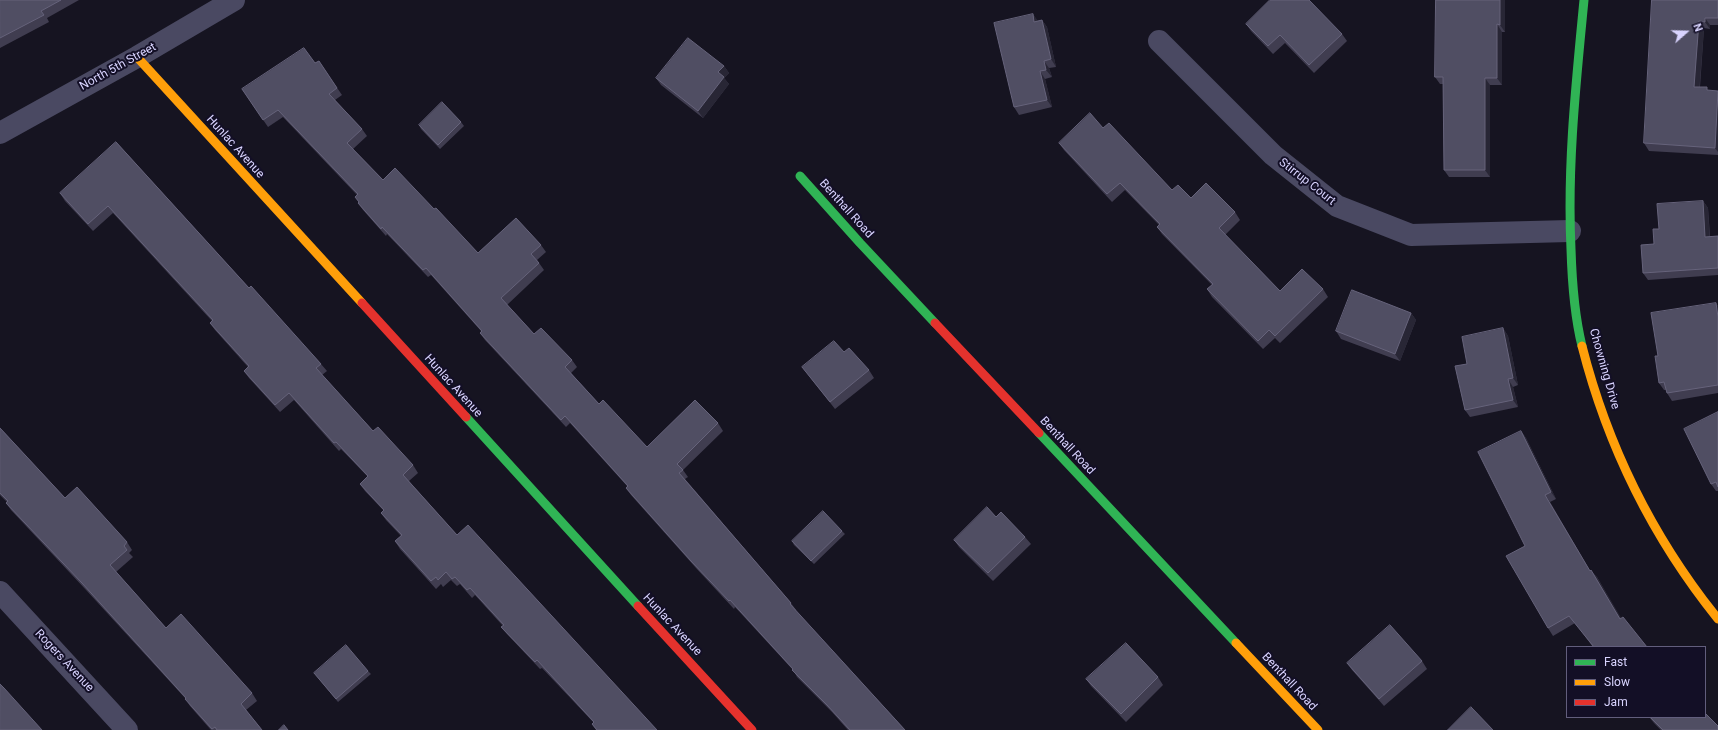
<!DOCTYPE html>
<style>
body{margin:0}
#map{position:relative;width:1718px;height:730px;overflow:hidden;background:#161421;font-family:Roboto,sans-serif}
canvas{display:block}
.legend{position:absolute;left:1566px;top:646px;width:140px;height:72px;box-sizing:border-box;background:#130f26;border:1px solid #625e7d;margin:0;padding:5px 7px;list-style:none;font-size:12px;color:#d9d4ff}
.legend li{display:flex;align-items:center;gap:8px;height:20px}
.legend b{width:20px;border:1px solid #625e7d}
.north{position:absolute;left:1666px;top:12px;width:40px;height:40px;-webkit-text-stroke:3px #130f26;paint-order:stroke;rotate:70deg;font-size:11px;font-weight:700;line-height:16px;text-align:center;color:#d9d4ff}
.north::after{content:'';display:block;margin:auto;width:14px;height:18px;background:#d9d4ff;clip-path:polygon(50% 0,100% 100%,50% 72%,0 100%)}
</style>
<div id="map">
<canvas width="1718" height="730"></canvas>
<ul class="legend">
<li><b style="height:5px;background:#30b455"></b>Fast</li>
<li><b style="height:5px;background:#ff9f0a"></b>Slow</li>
<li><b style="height:5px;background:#e5322d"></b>Jam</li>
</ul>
<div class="north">N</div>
</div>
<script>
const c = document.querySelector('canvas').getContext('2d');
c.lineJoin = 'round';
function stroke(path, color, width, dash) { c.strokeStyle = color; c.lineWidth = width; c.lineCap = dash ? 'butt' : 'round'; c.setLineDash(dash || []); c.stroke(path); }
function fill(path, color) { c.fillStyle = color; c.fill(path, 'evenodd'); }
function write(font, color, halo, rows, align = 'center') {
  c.font = font + ' Roboto,sans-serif'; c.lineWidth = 4; c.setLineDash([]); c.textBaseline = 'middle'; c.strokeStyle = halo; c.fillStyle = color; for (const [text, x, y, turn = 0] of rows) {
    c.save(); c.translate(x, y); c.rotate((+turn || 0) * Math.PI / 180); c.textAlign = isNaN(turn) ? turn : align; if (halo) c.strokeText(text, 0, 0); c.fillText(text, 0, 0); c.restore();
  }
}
stroke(new Path2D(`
 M1159 41 1273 155 1337 206 1411 235 1570 231
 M0 133 137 57 234 0
 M0 592 127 730`), '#4a4962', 22);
stroke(new Path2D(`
 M800 176 860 243 935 323
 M1582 346C1574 314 1572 282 1571 249 1567 166 1576 83 1584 0
 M466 417 638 606
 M1039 433 1236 643`), '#30b455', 9);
stroke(new Path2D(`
 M137 57 362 303
 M1582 346C1608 448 1652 537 1718 619
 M1236 643 1318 730`), '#ff9f0a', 9);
stroke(new Path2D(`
 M362 303 466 417
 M935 323 1039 433
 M638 606 752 730`), '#e5322d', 9);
fill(new Path2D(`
 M0 0H79L47 18 49 22 0 48Z
 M1436 0H1505V32H1502V85H1490V177H1449L1444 170 1443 84H1440L1435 77Z
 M1652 0H1718V25H1710V29L1704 28 1700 87 1709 91H1718V155L1649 151 1644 143Z
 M1033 14 1037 21 1042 20 1047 27 1056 67 1049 68 1052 77 1045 79 1052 107 1019 115 1014 107Z
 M1246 24 1342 34 1347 41 1314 73 1285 43 1273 54 1251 31Z
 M319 61 342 95 335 100 362 129 367 136 353 149 383 180 434 209 478 253 541 245 546 252 537 260 544 270 507 305 534 334 572 360 577 367 571 373 599 404 647 447 718 423 723 431 683 470 688 477 685 479 791 603 796 610V611L905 730H848L832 712 797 677 793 670 735 607 734 609 696 568 631 495 626 488 627 486 570 423 566 427 485 340 480 333 481 331 431 275 428 277 387 234 386 236 363 210 358 203 359 202 355 197 357 195 283 117 268 127 242 89 315 63Z
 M724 66 729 73 724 78 729 84 703 118 661 85 656 78Z
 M461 122 464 126 440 149 421 129 419 125Z
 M1103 128 1172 190 1191 198 1235 212 1240 220 1225 235 1280 291 1323 289 1328 297 1280 343 1275 338 1263 349 1212 297 1207 289 1212 285 1162 234 1157 227 1159 225 1125 190 1112 202 1064 150 1059 143Z
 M116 142 249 288 321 364 327 371 322 375 373 431 413 465 418 473 409 481 457 535 657 730H596L592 724 594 723 542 668 540 669 507 634 501 627 503 626 475 595 472 598 460 584 457 586 451 580 443 587 441 584 436 589 400 549 395 541 401 536 386 520 381 513 384 511 365 491 360 484 368 477 341 449 339 451 294 400 280 412 249 378 244 371 248 367 215 330 210 323 212 321 113 213 93 231 65 201 60 193Z
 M1703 201 1708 208 1710 236H1718V275L1648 280 1643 273 1659 229Z
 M1716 303 1718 306V393L1672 401 1667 393 1666 390H1664L1659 383 1658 356Z
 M1411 313 1416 320 1400 361 1341 339 1336 331Z
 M1503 328 1508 336 1518 385 1513 387 1518 407 1470 417 1465 410 1467 364Z
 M844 352 869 370 874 378 835 409 802 367Z
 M1718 412V491H1716L1711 484Z
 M0 428 65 498 127 542 132 550 129 553 133 557 116 572 166 628 252 693 257 701 246 710 262 730H211L190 706 185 698 87 591 11 510 6 503 7 502 0 495Z
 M1521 431 1526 438 1556 499 1550 502 1590 571 1597 577 1621 619 1647 647H1593L1575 623 1553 636 1548 628Z
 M996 517 1025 537 1031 544 993 581 959 547 954 540Z
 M842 531 845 534 814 564 794 545 792 541Z
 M1422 661 1427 669 1384 706 1352 670 1347 663Z
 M368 671 371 674 338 702 314 673Z
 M1158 677 1163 685 1126 722 1091 686 1086 679Z
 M1649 717H1705L1718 730H1661L1654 723Z`), '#403d50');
fill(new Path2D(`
 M1500 0H1505V32L1500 25Z
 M1033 14 1038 21 1034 22Z
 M1705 18 1710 25V29L1705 22Z
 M1042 20 1047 27 1056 67 1051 59Z
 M1699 21 1704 28 1699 94 1694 87Z
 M1497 24 1502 32V85L1497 78Z
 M1044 61 1049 68 1052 77 1046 70Z
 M724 66 729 73 724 78 729 84 703 118 698 111 718 72Z
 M1040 71 1045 79 1052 107 1047 100Z
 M1485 78 1490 85V177L1485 170Z
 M1718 91V152L1715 148Z
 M1703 201 1708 208 1710 244 1705 237Z
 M1716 303 1718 306V317Z
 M1411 313 1416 320 1400 361 1395 354Z
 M1503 328 1508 336 1518 385 1513 378Z
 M1508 379 1513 387 1518 407 1513 400Z
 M1521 431 1526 438 1556 499 1551 492Z
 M1545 495 1550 502 1595 579 1590 571Z
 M1591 570 1597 577 1626 626 1620 619Z`), '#282635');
const building = new Path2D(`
 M0 0H61L41 11 44 15 0 38Z
 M1270 0H1309L1342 34 1309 65 1280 35 1268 46 1246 24Z
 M1436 0H1500V25L1497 24V78H1485V170H1444L1443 77H1435Z
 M1652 0H1718V18H1705V22L1699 21 1694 87H1707V90L1718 91 1715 148 1644 143Z
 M1033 14 1034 22 1042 20 1051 59 1044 61 1046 70 1040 71 1047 100 1014 107 994 23Z
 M688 38 724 66 718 72 724 77 698 111 656 78Z
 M304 48 315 63 319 61 337 88 329 94 362 129 347 143 383 180 395 168 434 209 436 208 478 253 516 218 541 245 531 254 539 263 501 298 534 334 541 328 572 360 565 367 599 404 603 400 647 447 695 400 718 423 677 464 683 470 679 473 791 603 790 604 905 730H850L827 705 792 670 793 669 730 600 729 601 691 561 626 488 628 486 565 416 561 420 480 333 482 331 426 268 423 270 382 227 381 229 358 203 359 202 355 197 358 194 278 110 263 120 242 89Z
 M442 102 461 122 438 145 419 125Z
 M1090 113 1103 128 1109 123 1172 190 1178 185 1191 198 1206 183 1235 212 1219 228 1280 291 1302 269 1323 289 1275 336 1269 330 1258 341 1207 289 1213 284 1157 227 1160 224 1120 183 1107 194 1059 143Z
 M116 142 249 288 251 286 321 364 316 368 373 431 378 427 413 465 403 475 457 535 468 525 657 730H597L592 724 594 722 537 660 535 662 501 627 504 625 470 588 467 590 455 577 452 579 446 572 438 580 436 577 431 581 395 541 402 535 381 513 384 510 360 484 368 476 336 442 334 443 289 393 275 405 244 371 249 366 210 323 213 320 108 206 88 224 60 193Z
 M1703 201 1705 237 1718 236V268L1643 273 1641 245 1654 244 1653 229H1659L1657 204Z
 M1352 290 1411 313 1395 354 1336 331Z
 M1716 303 1718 317V385L1667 393 1664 382 1659 383 1655 356H1658L1651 313Z
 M1503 328 1513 378 1508 379 1513 400 1465 410 1455 366 1467 364 1462 337Z
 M834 341 844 352 849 348 869 370 830 402 802 367Z
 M1718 412V487L1716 482 1711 484 1684 429Z
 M0 428 65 498 77 487 127 542 124 546 127 550 110 565 166 628 181 614 252 693 241 704 262 730H217L215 727 212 729 185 699 186 698 82 583 6 503 8 501 0 493Z
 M1521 431 1551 492 1545 495 1590 571 1591 570 1620 619 1623 617 1647 647H1594L1569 616 1548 628 1506 556 1525 546 1478 452Z
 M987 507 996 517 1001 512 1025 537 988 573 954 540Z
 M823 511 842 531 811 561 792 541Z
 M1390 625 1422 661 1379 699 1347 663Z
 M1126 643 1158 677 1121 714 1086 679Z
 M346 645 368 671 336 699 314 673Z
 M0 684 4 688 42 730H0Z
 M1471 707 1493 730H1448Z
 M1705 713 1718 726V730H1663L1650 717H1705Z
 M284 725 288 730H279Z`);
fill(building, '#504e63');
stroke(building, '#66637b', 1);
write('12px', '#d9d4ff', '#130f26', [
 ["North 5th Street",118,67,-29],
 ["Hunlac Avenue",235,147,48],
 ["Stirrup Court",1307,182,38],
 ["Benthall Road",846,209,48],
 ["Chowning Drive",1604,369,74],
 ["Hunlac Avenue",453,386,48],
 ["Benthall Road",1067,446,47],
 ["Hunlac Avenue",672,625,47],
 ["Rogers Avenue",64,661,47],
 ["Benthall Road",1289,682,47]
]);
</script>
